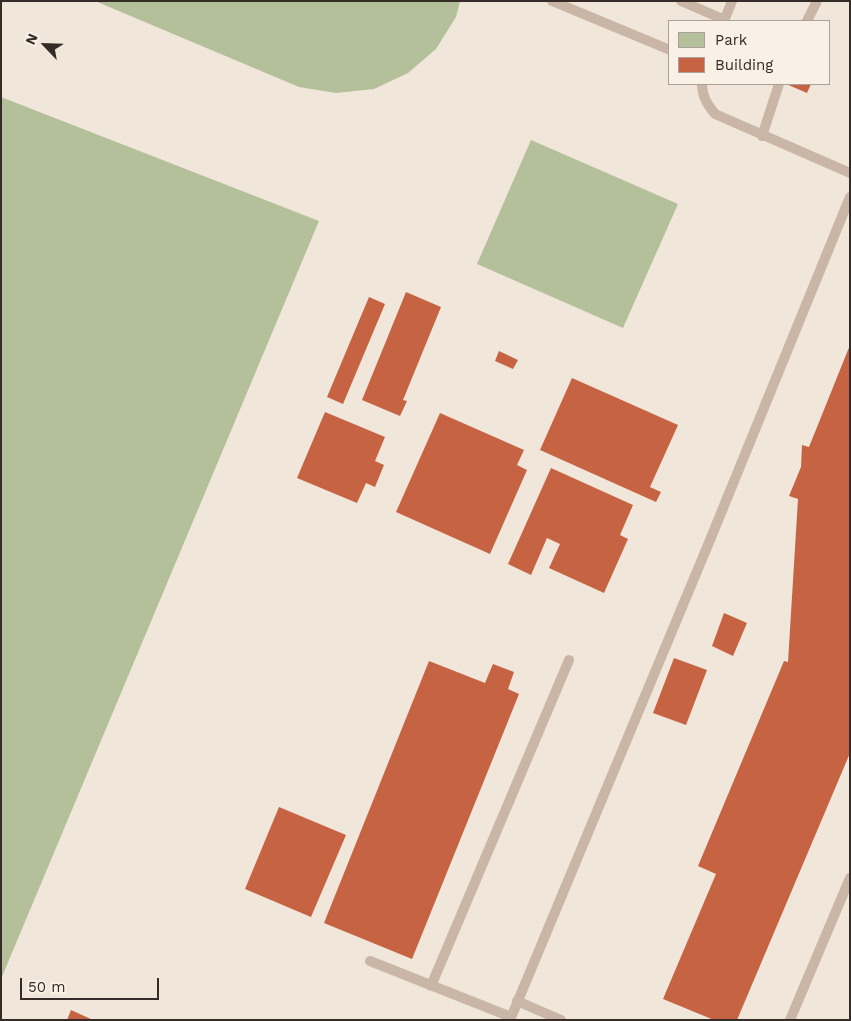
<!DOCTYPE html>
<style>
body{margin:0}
#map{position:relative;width:851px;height:1021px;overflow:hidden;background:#f1e6da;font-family:"Work Sans",sans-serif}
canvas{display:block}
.frame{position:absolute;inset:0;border:2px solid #352b27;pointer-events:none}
.legend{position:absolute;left:668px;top:20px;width:162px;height:65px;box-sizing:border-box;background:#f9f0e6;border:1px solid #aba19a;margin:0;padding:6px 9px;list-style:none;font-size:15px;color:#352b27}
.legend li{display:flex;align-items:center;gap:10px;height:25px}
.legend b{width:25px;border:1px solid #aba19a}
.north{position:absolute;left:20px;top:20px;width:50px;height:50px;-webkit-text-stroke:4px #f9f0e6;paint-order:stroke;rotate:294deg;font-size:14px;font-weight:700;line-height:20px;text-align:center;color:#352b27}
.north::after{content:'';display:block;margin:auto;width:18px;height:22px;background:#352b27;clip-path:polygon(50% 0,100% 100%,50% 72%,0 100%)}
.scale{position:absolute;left:20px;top:978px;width:139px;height:22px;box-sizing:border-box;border:2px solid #352b27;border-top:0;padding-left:6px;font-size:15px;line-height:18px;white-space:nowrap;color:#352b27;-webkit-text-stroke:4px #f9f0e6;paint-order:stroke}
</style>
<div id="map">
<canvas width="851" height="1021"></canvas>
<div class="frame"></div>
<ul class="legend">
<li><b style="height:14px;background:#b4c09a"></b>Park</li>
<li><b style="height:14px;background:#c66343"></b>Building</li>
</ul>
<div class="north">N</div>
<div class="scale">50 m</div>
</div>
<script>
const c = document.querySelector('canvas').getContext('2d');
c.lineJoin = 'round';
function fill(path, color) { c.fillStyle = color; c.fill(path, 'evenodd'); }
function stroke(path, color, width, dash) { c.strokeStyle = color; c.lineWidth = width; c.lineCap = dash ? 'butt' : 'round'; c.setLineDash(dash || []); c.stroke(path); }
fill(new Path2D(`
 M95 1H460L456 17 436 49 408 73 374 89 336 93 299 87Z
 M1 97 319 221 1 979Z
 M531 140 678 204 623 328 477 264Z`), '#b4c09a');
fill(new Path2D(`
 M786 84H811L807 93Z
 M406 292 441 307 403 400 407 401 400 416 362 400Z
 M369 297 385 304 343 404 327 397Z
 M850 345V753L737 1020H714L663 999 716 874 698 866 784 661 788 662 798 499 789 496 801 467 802 445 809 447Z
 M499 351 518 360 513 369 495 361Z
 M572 378 678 425 650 487 661 492 656 502 540 450Z
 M325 412 385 437 375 461 384 465 375 487 366 483 357 503 297 478Z
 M440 413 524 450 517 465 527 470 490 554 396 512Z
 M551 468 633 505 620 535 628 539 604 593 549 568 560 544 547 538 531 575 508 564Z
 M724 613 747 623 733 656 712 646Z
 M674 658 707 670 686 725 653 713Z
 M429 661 485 683 493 664 514 672 508 689 519 694 412 959 324 923Z
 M279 807 346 835 311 917 245 889Z
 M71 1010 93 1020H67Z`), '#c66343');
stroke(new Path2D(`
 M552 1 670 50
 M681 1 725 20
 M724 21 732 1
 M807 21 817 1
 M702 84C702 96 707 104 715 114L850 173
 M762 136 779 84
 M370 961 511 1017
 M431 986 569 660
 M517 1001 561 1020
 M510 1020 710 540 850 197
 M790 1020 850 878`), '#c9b6a6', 10);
</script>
